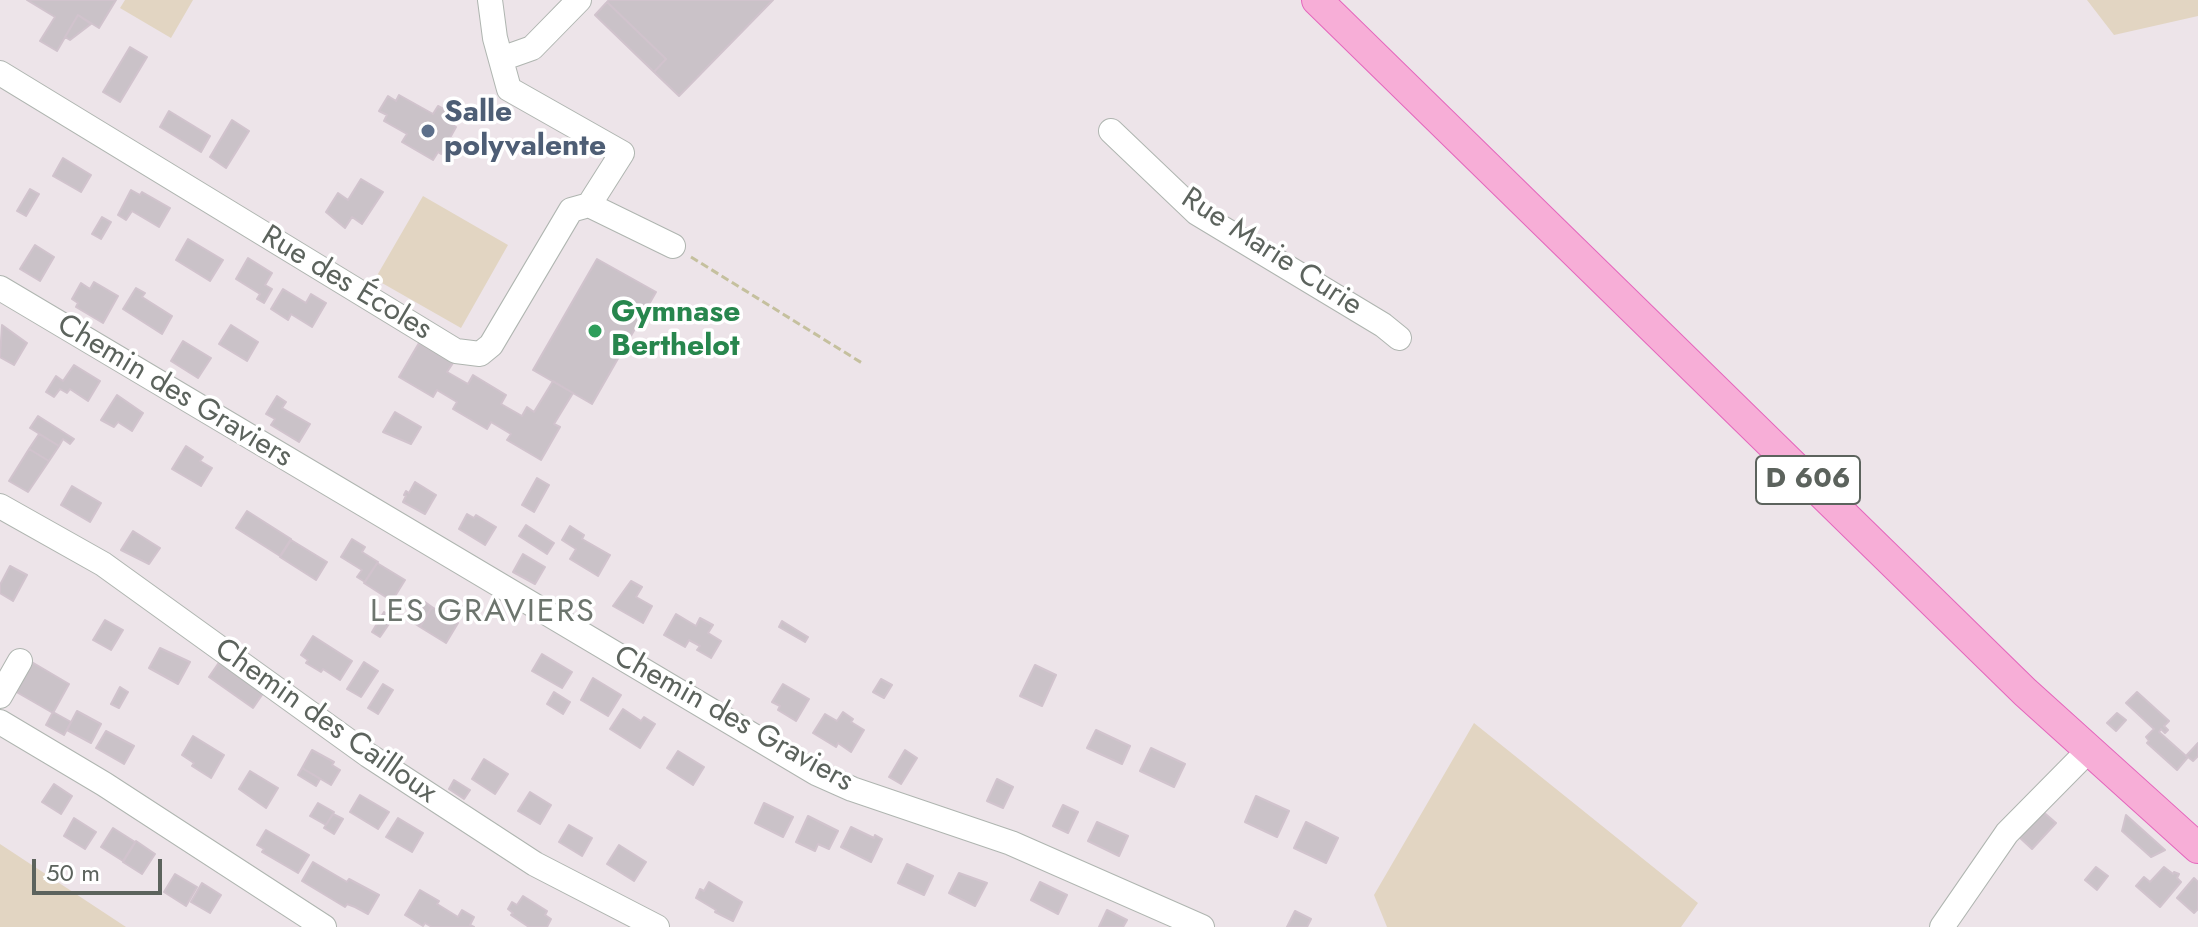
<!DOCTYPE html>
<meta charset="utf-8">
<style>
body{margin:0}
#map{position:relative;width:2198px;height:927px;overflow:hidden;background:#ede4e9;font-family:Jost,sans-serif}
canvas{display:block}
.scale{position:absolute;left:32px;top:859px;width:130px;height:36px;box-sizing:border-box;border:4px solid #5c635d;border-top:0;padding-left:10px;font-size:24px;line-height:28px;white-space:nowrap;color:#5c635d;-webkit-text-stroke:6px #fff;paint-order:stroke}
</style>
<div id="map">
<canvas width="2198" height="927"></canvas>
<div class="scale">50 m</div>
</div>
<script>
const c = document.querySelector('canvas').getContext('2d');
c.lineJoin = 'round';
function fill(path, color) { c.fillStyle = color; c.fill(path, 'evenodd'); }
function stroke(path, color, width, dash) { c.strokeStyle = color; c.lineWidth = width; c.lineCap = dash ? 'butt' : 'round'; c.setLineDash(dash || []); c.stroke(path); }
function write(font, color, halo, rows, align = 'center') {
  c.font = font + ' Jost,sans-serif'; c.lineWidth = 7; c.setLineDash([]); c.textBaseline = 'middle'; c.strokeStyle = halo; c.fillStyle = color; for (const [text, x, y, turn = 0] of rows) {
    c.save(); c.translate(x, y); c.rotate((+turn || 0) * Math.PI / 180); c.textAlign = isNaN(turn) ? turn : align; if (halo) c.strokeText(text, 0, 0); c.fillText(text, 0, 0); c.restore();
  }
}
fill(new Path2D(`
 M125 0H193L171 38 120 8Z
 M2087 0H2198V16L2114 35Z
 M423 196 508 245 461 328 375 279Z
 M1474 723 1698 903 1681 927H1387L1374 895Z
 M0 844 126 927H0Z`), '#e2d5c2');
const building = new Path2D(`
 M27 0H116L99 28 78 15 57 51 40 41 55 17Z
 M609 0H773L679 96 654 72 666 59 607 2Z
 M607 2 666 59 654 72 595 15Z
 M78 15 91 24 70 40 65 37Z
 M130 47 147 57 120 102 103 92Z
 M399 95 433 114 438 106 458 117 453 125 456 127 441 154 438 152 433 160 402 142 407 134 384 121 387 115 379 111 388 96 396 101Z
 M169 111 210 136 201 152 160 127Z
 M232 120 249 131 226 168 210 157Z
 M63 158 91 175 81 192 53 176Z
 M361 179 383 192 362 224 352 217 345 228 326 212 338 193 348 200Z
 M30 189 39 194 26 216 17 211Z
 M131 190 140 195 142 192 170 208 159 227 132 211 126 220 118 215Z
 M102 217 111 222 101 239 92 234Z
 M188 239 223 260 210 281 176 260Z
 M35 245 54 257 40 281 20 269Z
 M248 258 272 273 265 285 272 289 264 303 257 299 260 294 236 279Z
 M597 259 656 292 592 404 533 370Z
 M94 282 118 296 103 323 76 307 78 303 72 299 81 283 90 289Z
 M136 288 145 293 142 297 172 316 162 334 123 309Z
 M283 289 306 303 311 294 326 303 312 327 291 314 288 320 271 309Z
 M2 325 27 343 14 365 0 357Z
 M231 325 258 342 247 361 219 344Z
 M183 341 211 358 198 378 171 361Z
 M419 343 453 363 447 372 468 384 473 375 506 395 501 404 522 416 527 407 534 412 553 381 573 393 554 424 560 427 541 460 507 440 511 434 491 422 487 429 453 409 457 402 437 390 433 397 399 377Z
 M74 365 100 381 88 401 70 389 67 393 60 389 54 397 46 392 56 376 63 381Z
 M117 395 143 413 132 431 118 422 114 427 101 420Z
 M277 396 286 402 282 408 310 424 299 442 271 425 275 419 266 414Z
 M395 412 421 427 411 444 383 432Z
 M38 416 74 439 70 444 63 439 59 446 30 428Z
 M39 434 59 446 49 461 29 449Z
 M186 446 203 457 200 461 212 468 201 486 172 469Z
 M29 449 49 461 28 492 9 481Z
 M537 478 549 485 534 512 522 505Z
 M415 482 436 495 425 514 403 502 406 496 404 495 406 491 409 493Z
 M72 486 101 503 90 522 61 505Z
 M247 511 291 539 280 556 236 528Z
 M467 514 474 518 476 515 496 527 485 545 459 529Z
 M526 525 554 543 547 554 519 536Z
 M570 526 584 535 582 539 610 555 598 576 570 559 576 549 562 540Z
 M133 531 160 548 149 564 121 550Z
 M352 539 365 547 362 552 378 562 365 582 357 577 362 570 341 557Z
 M291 540 327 562 316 580 280 557Z
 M523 554 545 567 535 584 513 572Z
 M377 563 405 580 392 601 364 583Z
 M10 566 27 575 13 601 0 593V585Z
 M631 581 642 587 636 597 652 606 643 623 613 606Z
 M425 602 432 607 420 627 411 621Z
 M432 607 458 623 446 643 420 627Z
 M384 612 393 618 380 637 372 632Z
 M676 614 696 626 700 618 713 625 708 633 721 641 711 658 697 650 700 646 689 640 685 647 664 635Z
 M105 620 123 630 111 650 93 640Z
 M782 621 808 637 805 642 779 627Z
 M313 636 352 661 340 680 323 669 321 672 306 663 308 660 301 655Z
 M160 648 190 662 178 684 149 668Z
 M542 654 572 672 562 688 532 671Z
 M30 661 69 684 53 713 13 690Z
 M220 661 264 692 253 708 209 677Z
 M364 662 378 671 361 697 347 689Z
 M1035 665 1056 675 1042 706 1020 696Z
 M593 678 621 695 608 716 581 700Z
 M881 679 892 685 884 698 873 692Z
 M383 684 393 690 378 714 368 708Z
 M783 684 809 699 796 721 778 710 780 706 772 702Z
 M120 687 128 692 119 708 111 704Z
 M554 692 570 702 563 714 547 704Z
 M2137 692 2169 721 2164 726 2168 730 2165 733 2161 729 2159 732 2186 756 2198 743V756L2193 761 2188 757 2177 770 2147 743 2149 741 2146 737 2154 729 2126 703Z
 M623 709 641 721 644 717 655 724 640 748 610 729Z
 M77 711 101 724 91 743 67 730Z
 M53 712 71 722 64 735 46 725Z
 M843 712 853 719 851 722 864 730 851 752 838 743 836 747 813 733 825 714 837 721Z
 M2117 713 2126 720 2116 731 2107 723Z
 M1096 730 1130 746 1122 764 1087 748Z
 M106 731 134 746 124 764 96 748Z
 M193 736 224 755 211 778 192 766 194 763 182 755Z
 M1151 748 1185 764 1174 787 1140 771Z
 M312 750 334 762 332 765 340 770 331 785 302 768Z
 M905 750 917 758 901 784 889 777Z
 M678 751 704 767 693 785 667 768Z
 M484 759 508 774 495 794 472 779Z
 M302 768 320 779 316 786 298 775Z
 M250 771 278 788 266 808 239 789Z
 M997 779 1013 787 1003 808 987 801Z
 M454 780 470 790 464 799 449 789Z
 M54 784 72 796 61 814 42 802Z
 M530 792 551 805 540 824 518 811Z
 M360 795 389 812 378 829 350 812Z
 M1256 796 1289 811 1277 837 1245 822Z
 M318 803 334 812 326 825 310 816Z
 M764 803 793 817 783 837 755 823Z
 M1063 805 1078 812 1068 833 1053 826Z
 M2041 810 2056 823 2032 849 2018 836Z
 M333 814 343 819 334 834 324 828Z
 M2126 815 2165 850 2151 857 2122 831Z
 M808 816 838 831 829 849 818 844 815 851 796 842Z
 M74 818 96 832 85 849 64 836Z
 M398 818 423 833 412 852 386 837Z
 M1097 822 1128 836 1119 856 1088 841Z
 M1306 822 1338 838 1326 863 1294 848Z
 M569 825 592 838 582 856 559 842Z
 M851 827 874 838 875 835 882 839 871 862 841 847Z
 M113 828 135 842 123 861 101 847Z
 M266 830 309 855 298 873 262 852 264 849 257 845Z
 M136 841 155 854 142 874 123 862Z
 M619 845 646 862 634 881 607 864Z
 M313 862 347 882 349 879 379 895 368 914 355 907 347 904 345 907 302 881Z
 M907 864 933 876 924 895 898 883Z
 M2096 867 2108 876 2097 890 2085 880Z
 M2164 867 2173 874 2174 872 2179 874 2177 878 2181 882 2160 907 2136 886 2144 877 2150 882Z
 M959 873 987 883 975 906 949 893Z
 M175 874 197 887 186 906 164 892Z
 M2194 878 2198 882V909L2194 913 2177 898Z
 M709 882 742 902 733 921 715 912 716 910 696 898 700 889 704 891Z
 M1040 882 1067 895 1058 914 1031 900Z
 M202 883 221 895 210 913 191 902Z
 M420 890 439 901 437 904 458 917 462 910 474 917 470 925 474 927H432L425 923 423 926 405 915Z
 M523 896 547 911 545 915 551 919 547 927H529L511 915 513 913 508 909 512 902 517 905Z
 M1107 910 1127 920 1123 927H1099Z
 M1295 911 1311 919 1307 927H1287Z`);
fill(building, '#cac2c8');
stroke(building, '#d1c3cd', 2);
const minor = new Path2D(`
 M501 59 532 48 579 0
 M0 73 456 351 480 354 491 345 571 210 589 205 622 153 509 89 495 38 490 0
 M1111 131 1197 213 1383 325 1399 338
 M589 205 673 246
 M0 288 816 773 852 789 1011 843 1202 927
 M0 506 103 564 368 755 535 864 657 927
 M0 696 20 661
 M0 722 104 784 324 927
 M1942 927 2007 833 2089 750`);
const major = new Path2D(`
 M1317 0 2025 692 2198 848`);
stroke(minor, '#afb5b0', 26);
stroke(major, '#e465bc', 32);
stroke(new Path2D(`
 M691 257 862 363`), '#c5c09e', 3, [8, 4]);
stroke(minor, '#fff', 24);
stroke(major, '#f7aed7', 30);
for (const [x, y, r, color] of [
 [428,131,8,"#5c6f8a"],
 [595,331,8,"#2e9e5b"]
]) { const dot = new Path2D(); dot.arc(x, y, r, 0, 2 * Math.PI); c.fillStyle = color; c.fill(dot); stroke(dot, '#fff', 3); }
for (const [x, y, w] of [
 [1808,480,104]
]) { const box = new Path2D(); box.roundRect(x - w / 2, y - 24, w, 48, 6); c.fillStyle = '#fff'; c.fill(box); stroke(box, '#5c635d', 2); }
write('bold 28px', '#5c635d', null, [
 ["D 606",1808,480]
]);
write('bold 30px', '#4e5e75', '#fff', [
 ["Salle",444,114],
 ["polyvalente",444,148]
], 'left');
write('30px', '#5c635d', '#fff', [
 ["Rue Marie Curie",1271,253,33],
 ["Rue des Écoles",346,284,31],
 ["Chemin des Graviers",174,392,31],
 ["Chemin des Graviers",733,720,29],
 ["Chemin des Cailloux",325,722,35]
]);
write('bold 30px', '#27864d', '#fff', [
 ["Gymnase",611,314],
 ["Berthelot",611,348]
], 'left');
c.letterSpacing = '2px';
write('32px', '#6d756e', '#fff', [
 ["LES GRAVIERS",483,613]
]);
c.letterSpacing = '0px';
</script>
